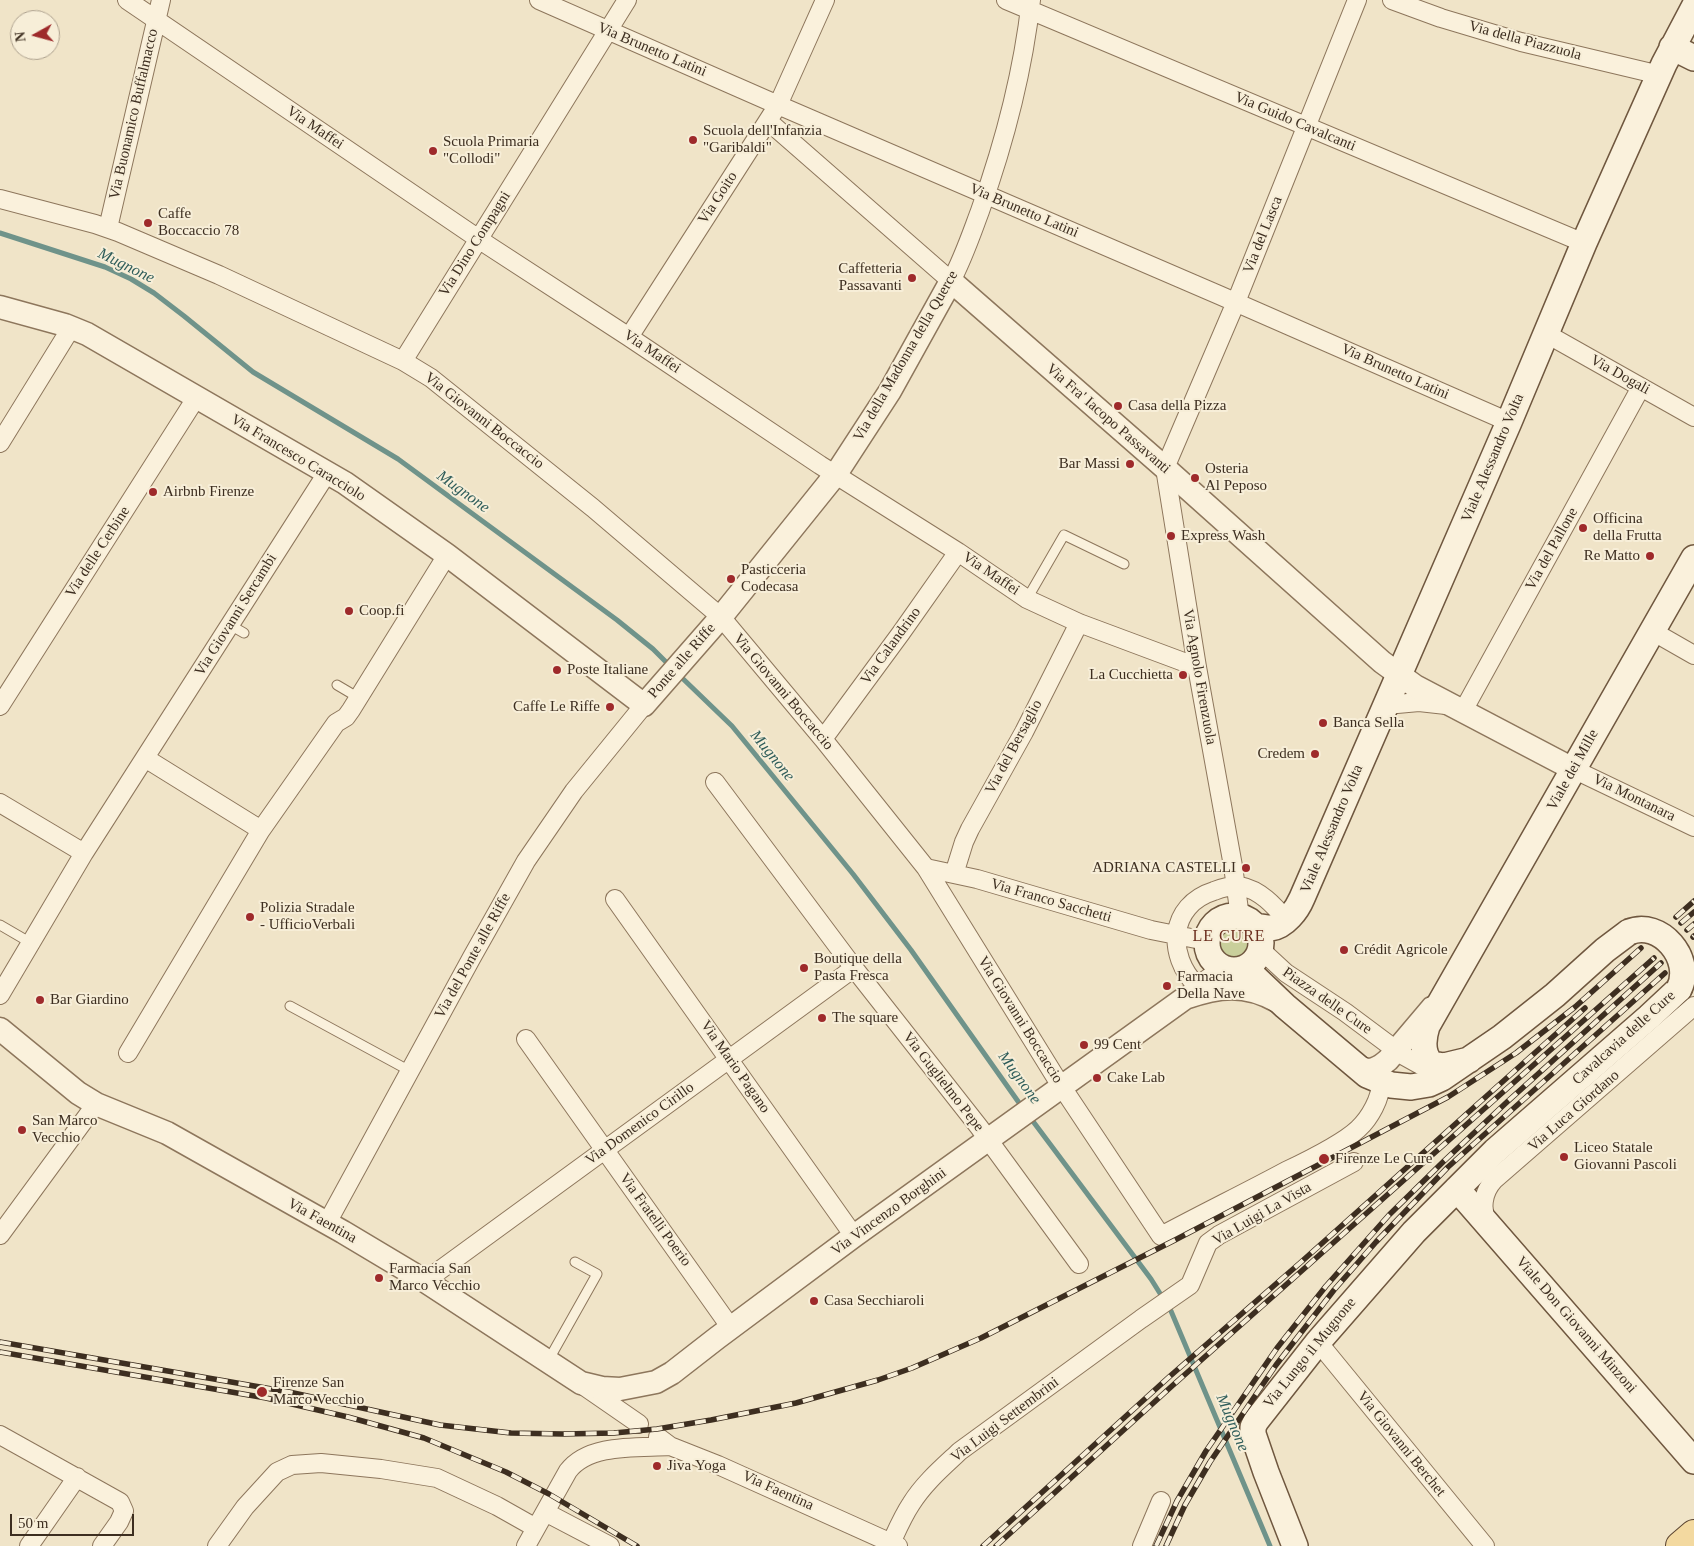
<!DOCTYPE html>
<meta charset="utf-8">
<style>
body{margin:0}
#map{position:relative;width:1694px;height:1546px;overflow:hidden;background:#f0e4c8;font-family:Georgia,serif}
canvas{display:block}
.north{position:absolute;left:10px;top:10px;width:50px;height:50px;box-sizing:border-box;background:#f7eed8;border:1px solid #ada18e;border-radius:50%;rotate:263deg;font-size:14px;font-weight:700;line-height:20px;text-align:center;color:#3d2e20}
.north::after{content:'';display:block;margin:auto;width:18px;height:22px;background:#9e2a2b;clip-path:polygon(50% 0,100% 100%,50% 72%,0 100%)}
.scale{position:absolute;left:10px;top:1514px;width:124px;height:22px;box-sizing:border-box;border:2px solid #3d2e20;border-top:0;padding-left:6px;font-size:15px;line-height:18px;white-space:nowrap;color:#3d2e20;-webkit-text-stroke:4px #f7eed8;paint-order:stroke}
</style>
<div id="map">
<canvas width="1694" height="1546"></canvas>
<div class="north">N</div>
<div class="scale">50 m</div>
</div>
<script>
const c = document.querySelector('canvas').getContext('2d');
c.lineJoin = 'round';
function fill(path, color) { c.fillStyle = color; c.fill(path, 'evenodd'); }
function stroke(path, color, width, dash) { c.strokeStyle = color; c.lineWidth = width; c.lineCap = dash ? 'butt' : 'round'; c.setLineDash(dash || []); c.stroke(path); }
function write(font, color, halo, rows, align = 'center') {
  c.font = font + ' Georgia,serif'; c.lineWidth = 4; c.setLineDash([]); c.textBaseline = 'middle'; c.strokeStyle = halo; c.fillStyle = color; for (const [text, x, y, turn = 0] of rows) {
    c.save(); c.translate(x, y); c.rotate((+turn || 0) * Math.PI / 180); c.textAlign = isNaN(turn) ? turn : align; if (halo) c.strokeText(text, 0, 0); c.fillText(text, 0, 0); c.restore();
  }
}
fill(new Path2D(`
 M1219 944a14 14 0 1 1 28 0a14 14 0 1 1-28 0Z`), '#c9cf9b');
stroke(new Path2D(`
 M0 233 105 267 131 279 154 293 184 316 253 372 398 459 617 620 653 649 670 666
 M678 674 732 726 853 874 911 950 1022 1107
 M1029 1116 1151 1279 1171 1311 1270 1546`), '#6f938a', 5);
const service = new Path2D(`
 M1027 599 1064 535 1124 564
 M230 625 244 633
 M337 685 359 698
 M0 925 31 943
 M290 1006 410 1071
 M548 1361 597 1274 575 1262`);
const minor = new Path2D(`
 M127 0 489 246 629 337 820 465 958 552 1027 599 1079 623 1197 667
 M539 0 778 105 1219 295 1509 422
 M1006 0 1584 243
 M1392 0 1441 18 1521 42 1660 75
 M768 121 951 281C963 259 971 235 980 211 1004 144 1023 72 1031 0
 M0 199 95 224 118 232 219 275 403 361 431 378 593 508 721 617 823 739 926 868 1056 1078 1161 1236C1202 1214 1245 1193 1286 1171 1307 1161 1342 1144 1358 1129 1370 1118 1381 1098 1381 1082
 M108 228 161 0
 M1545 333 1694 417
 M629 337 778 105 825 0
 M403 361 627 0
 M0 443 71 328
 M1652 631 1694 655
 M1386 705 1419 702 1446 705
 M0 706 196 398
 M1463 711 1641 387
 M823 739 901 633 958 552
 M145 758 261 830
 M1573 769 1694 827
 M715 782 854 968 979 1127 1079 1264
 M0 803 84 853
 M926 868 977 879 1151 930 1206 941
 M954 874 964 842 970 829 1024 732 1079 623
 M615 899 854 1236
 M1240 917 1233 866 1197 667 1165 468 1236 302 1357 0
 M1260 949 1286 973 1345 1012 1404 1056 1422 1066H1439
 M1197 986C1166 955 1169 905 1214 891 1222 888 1232 885 1240 886 1260 890 1274 905 1286 920
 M1189 994 1197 986 1223 968
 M0 995 84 853 327 473
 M526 1039 731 1328
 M128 1053 261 830 336 723 346 717 351 710 447 555
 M327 1223 472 957 526 861 574 791 644 705
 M1488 1224C1480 1209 1483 1192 1494 1180L1694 1006
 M0 1235 96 1104
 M425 1281 854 968
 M1318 1342 1485 1546
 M584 1386 639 1424
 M0 1435 120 1502 124 1511 119 1522 102 1546
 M658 1437 670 1446 718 1465 898 1546
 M545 1512 610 1546
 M891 1543C897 1530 903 1516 911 1504 924 1483 943 1467 960 1451L1141 1319 1190 1285 1208 1243 1219 1235 1354 1162
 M29 1546 77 1477
 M217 1546 245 1507 277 1472 292 1465 321 1463 381 1469 437 1478 497 1506 536 1528
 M526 1546 568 1471C589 1443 638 1448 670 1446
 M1142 1546 1161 1501`);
const tertiary = new Path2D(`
 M0 307 65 325 87 334 345 483 447 555 644 705 721 617 836 474 890 391 951 281 1165 468 1382 662 1415 686 1573 769
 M0 1029 78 1093 96 1104 167 1133 343 1232 425 1281 581 1383 602 1388 620 1389 656 1382 672 1373 717 1338 854 1236 1185 998C1219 986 1245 983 1277 1001
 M1357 1066C1369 1074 1379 1068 1388 1060L1432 1008`);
const secondary = new Path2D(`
 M1672 47 1694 58
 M1207 943a27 27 0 1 1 54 0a27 27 0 1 1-54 0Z
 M1255 926C1260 927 1266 928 1271 928 1285 926 1297 910 1302 898L1509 422 1584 243 1664 64 1694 7
 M1245 968 1285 1006 1367 1075 1391 1085 1411 1087 1429 1084 1442 1078 1502 1037 1555 995 1605 950 1629 932
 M1469 1060 1444 1066 1432 1064C1421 1054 1423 1039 1427 1026L1694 558
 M1457 1189 1694 1461
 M1295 1546 1266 1472 1253 1434V1427L1256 1421 1318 1342 1414 1232 1495 1151 1649 1017 1679 989`);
const primary = new Path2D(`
 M1680 1546 1694 1534`);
stroke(service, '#8d765c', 11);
stroke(minor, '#8d765c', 20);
stroke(tertiary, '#8d765c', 25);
stroke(secondary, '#6f573f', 28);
stroke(primary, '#5b4430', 30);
stroke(service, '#faf1dc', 9);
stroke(minor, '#faf1dc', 18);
stroke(tertiary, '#faf1dc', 22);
stroke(secondary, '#faf1dc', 25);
stroke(primary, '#f3d9a0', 28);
const rail = new Path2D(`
 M1676 917 1694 901
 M1681 923 1694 912
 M1687 930 1694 924
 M1693 937 1694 936
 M0 1342 289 1392 440 1425 511 1433 563 1434 614 1433 657 1429 711 1420 796 1403 878 1380 912 1368 981 1338 1175 1240 1448 1097 1516 1053 1575 1007 1641 948
 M0 1352 266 1398 348 1417 424 1438 506 1472 549 1494 637 1546
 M983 1546 1169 1377 1300 1263 1585 1008
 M996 1546 1172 1386 1654 958
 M1156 1546 1177 1501 1206 1451 1277 1348 1326 1286 1389 1215 1444 1161 1507 1102 1661 963
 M1166 1546 1185 1505 1210 1462 1276 1365 1334 1290 1376 1242 1448 1167 1665 973`);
stroke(rail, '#3d2e20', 5.5);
stroke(rail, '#f7eed8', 4, [11]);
const secondaryBridge = new Path2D(`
 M1629 932C1660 919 1694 959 1679 989`);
stroke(secondaryBridge, '#6f573f', 28, []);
stroke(secondaryBridge, '#faf1dc', 25);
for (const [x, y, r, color] of [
 [693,140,5,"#9e2a2b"],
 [433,151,5,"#9e2a2b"],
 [148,223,5,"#9e2a2b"],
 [912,278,5,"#9e2a2b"],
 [1118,406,5,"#9e2a2b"],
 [1130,464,5,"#9e2a2b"],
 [1195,478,5,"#9e2a2b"],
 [153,492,5,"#9e2a2b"],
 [1583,528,5,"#9e2a2b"],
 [1171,536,5,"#9e2a2b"],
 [1650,556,5,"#9e2a2b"],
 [731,579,5,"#9e2a2b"],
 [349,611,5,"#9e2a2b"],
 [557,670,5,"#9e2a2b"],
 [1183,675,5,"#9e2a2b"],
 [610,707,5,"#9e2a2b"],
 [1323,723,5,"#9e2a2b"],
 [1315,754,5,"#9e2a2b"],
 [1246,868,5,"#9e2a2b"],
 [250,917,5,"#9e2a2b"],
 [1344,950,5,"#9e2a2b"],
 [804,968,5,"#9e2a2b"],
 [1167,986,5,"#9e2a2b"],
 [40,1000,5,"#9e2a2b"],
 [822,1018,5,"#9e2a2b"],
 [1084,1045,5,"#9e2a2b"],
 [1097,1078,5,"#9e2a2b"],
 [22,1130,5,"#9e2a2b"],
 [1564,1157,5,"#9e2a2b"],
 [1324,1159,6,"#9e2a2b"],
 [379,1278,5,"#9e2a2b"],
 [814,1301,5,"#9e2a2b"],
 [262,1392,6,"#9e2a2b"],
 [657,1466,5,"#9e2a2b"]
]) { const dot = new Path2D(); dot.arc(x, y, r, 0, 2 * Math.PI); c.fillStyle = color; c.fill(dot); stroke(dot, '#f7eed8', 2); }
write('15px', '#3d2e20', '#f7eed8', [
 ["Via della Piazzuola",1525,41,15],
 ["Via Brunetto Latini",652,50,23],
 ["Via Buonamico Buffalmacco",134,114,-77],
 ["Via Guido Cavalcanti",1295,122,23],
 ["Via Maffei",315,128,34],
 ["Via Goito",718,198,-57],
 ["Via Brunetto Latini",1024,211,23],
 ["Via del Lasca",1263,235,-68],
 ["Via Dino Compagni",475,244,-58],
 ["Via Maffei",652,352,34],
 ["Via della Madonna della Querce",906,356,-60],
 ["Via Brunetto Latini",1395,372,24],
 ["Via Dogali",1620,375,29],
 ["Via Fra' Iacopo Passavanti",1108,419,41],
 ["Via Giovanni Boccaccio",484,421,38],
 ["Via Francesco Caracciolo",298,458,31],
 ["Viale Alessandro Volta",1493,458,-67],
 ["Via del Pallone",1552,549,-61],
 ["Via delle Cerbine",98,552,-57],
 ["Via Maffei",991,574,34],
 ["Via Giovanni Sercambi",236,615,-58],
 ["Via Calandrino",891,646,-54],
 ["Ponte alle Riffe",682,661,-49],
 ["Via Agnolo Firenzuola",1199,677,80],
 ["Via Giovanni Boccaccio",783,692,50],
 ["Via del Bersaglio",1014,747,-62],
 ["Viale dei Mille",1573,770,-61],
 ["Via Montanara",1634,798,26],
 ["Viale Alessandro Volta",1332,829,-67],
 ["Via Franco Sacchetti",1051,901,16],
 ["Via del Ponte alle Riffe",473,956,-61],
 ["Piazza delle Cure",1327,1001,35],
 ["Via Giovanni Boccaccio",1020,1020,58],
 ["Cavalcavia delle Cure",1624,1038,-42],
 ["Via Mario Pagano",735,1067,55],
 ["Via Guglielmo Pepe",943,1082,52],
 ["Via Luca Giordano",1574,1111,-41],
 ["Via Domenico Cirillo",640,1124,-36],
 ["Via Vincenzo Borghini",889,1212,-36],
 ["Via Luigi La Vista",1262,1214,-30],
 ["Via Fratelli Poerio",655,1220,54],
 ["Via Faentina",322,1221,29],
 ["Viale Don Giovanni Minzoni",1576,1325,49],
 ["Via Lungo il Mugnone",1310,1353,-51],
 ["Via Luigi Settembrini",1005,1420,-37],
 ["Via Giovanni Berchet",1401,1444,51],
 ["Via Faentina",778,1491,24]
]);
write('15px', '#3d2e20', '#f7eed8', [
 ["Scuola dell'Infanzia",703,131],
 ["\"Garibaldi\"",703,148],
 ["Scuola Primaria",443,142],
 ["\"Collodi\"",443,159],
 ["Caffe",158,214],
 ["Boccaccio 78",158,231],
 ["Caffetteria",902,269,"right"],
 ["Passavanti",902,286,"right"],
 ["Casa della Pizza",1128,406],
 ["Bar Massi",1120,464,"right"],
 ["Osteria",1205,469],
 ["Al Peposo",1205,486],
 ["Airbnb Firenze",163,492],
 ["Officina",1593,519],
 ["della Frutta",1593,536],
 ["Express Wash",1181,536],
 ["Re Matto",1640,556,"right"],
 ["Pasticceria",741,570],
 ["Codecasa",741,587],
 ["Coop.fi",359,611],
 ["Poste Italiane",567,670],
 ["La Cucchietta",1173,675,"right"],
 ["Caffe Le Riffe",600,707,"right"],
 ["Banca Sella",1333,723],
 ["Credem",1305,754,"right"],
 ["ADRIANA CASTELLI",1236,868,"right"],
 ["Polizia Stradale",260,908],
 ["- UfficioVerbali",260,925],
 ["Crédit Agricole",1354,950],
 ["Boutique della",814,959],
 ["Pasta Fresca",814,976],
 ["Farmacia",1177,977],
 ["Della Nave",1177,994],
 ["Bar Giardino",50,1000],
 ["The square",832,1018],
 ["99 Cent",1094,1045],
 ["Cake Lab",1107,1078],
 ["San Marco",32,1121],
 ["Vecchio",32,1138],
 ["Liceo Statale",1574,1148],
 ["Giovanni Pascoli",1574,1165],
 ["Firenze Le Cure",1335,1159],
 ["Farmacia San",389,1269],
 ["Marco Vecchio",389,1286],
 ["Casa Secchiaroli",824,1301],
 ["Firenze San",273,1383],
 ["Marco Vecchio",273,1400],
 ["Jiva Yoga",667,1466]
], 'left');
write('italic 16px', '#2f5d5a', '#f7eed8', [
 ["Mugnone",126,266,26],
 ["Mugnone",463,492,36],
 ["Mugnone",772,756,51],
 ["Mugnone",1019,1078,54],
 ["Mugnone",1232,1423,67]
]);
c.letterSpacing = '1px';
write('16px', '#6b2e1e', '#f7eed8', [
 ["LE CURE",1229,937]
]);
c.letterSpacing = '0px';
</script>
